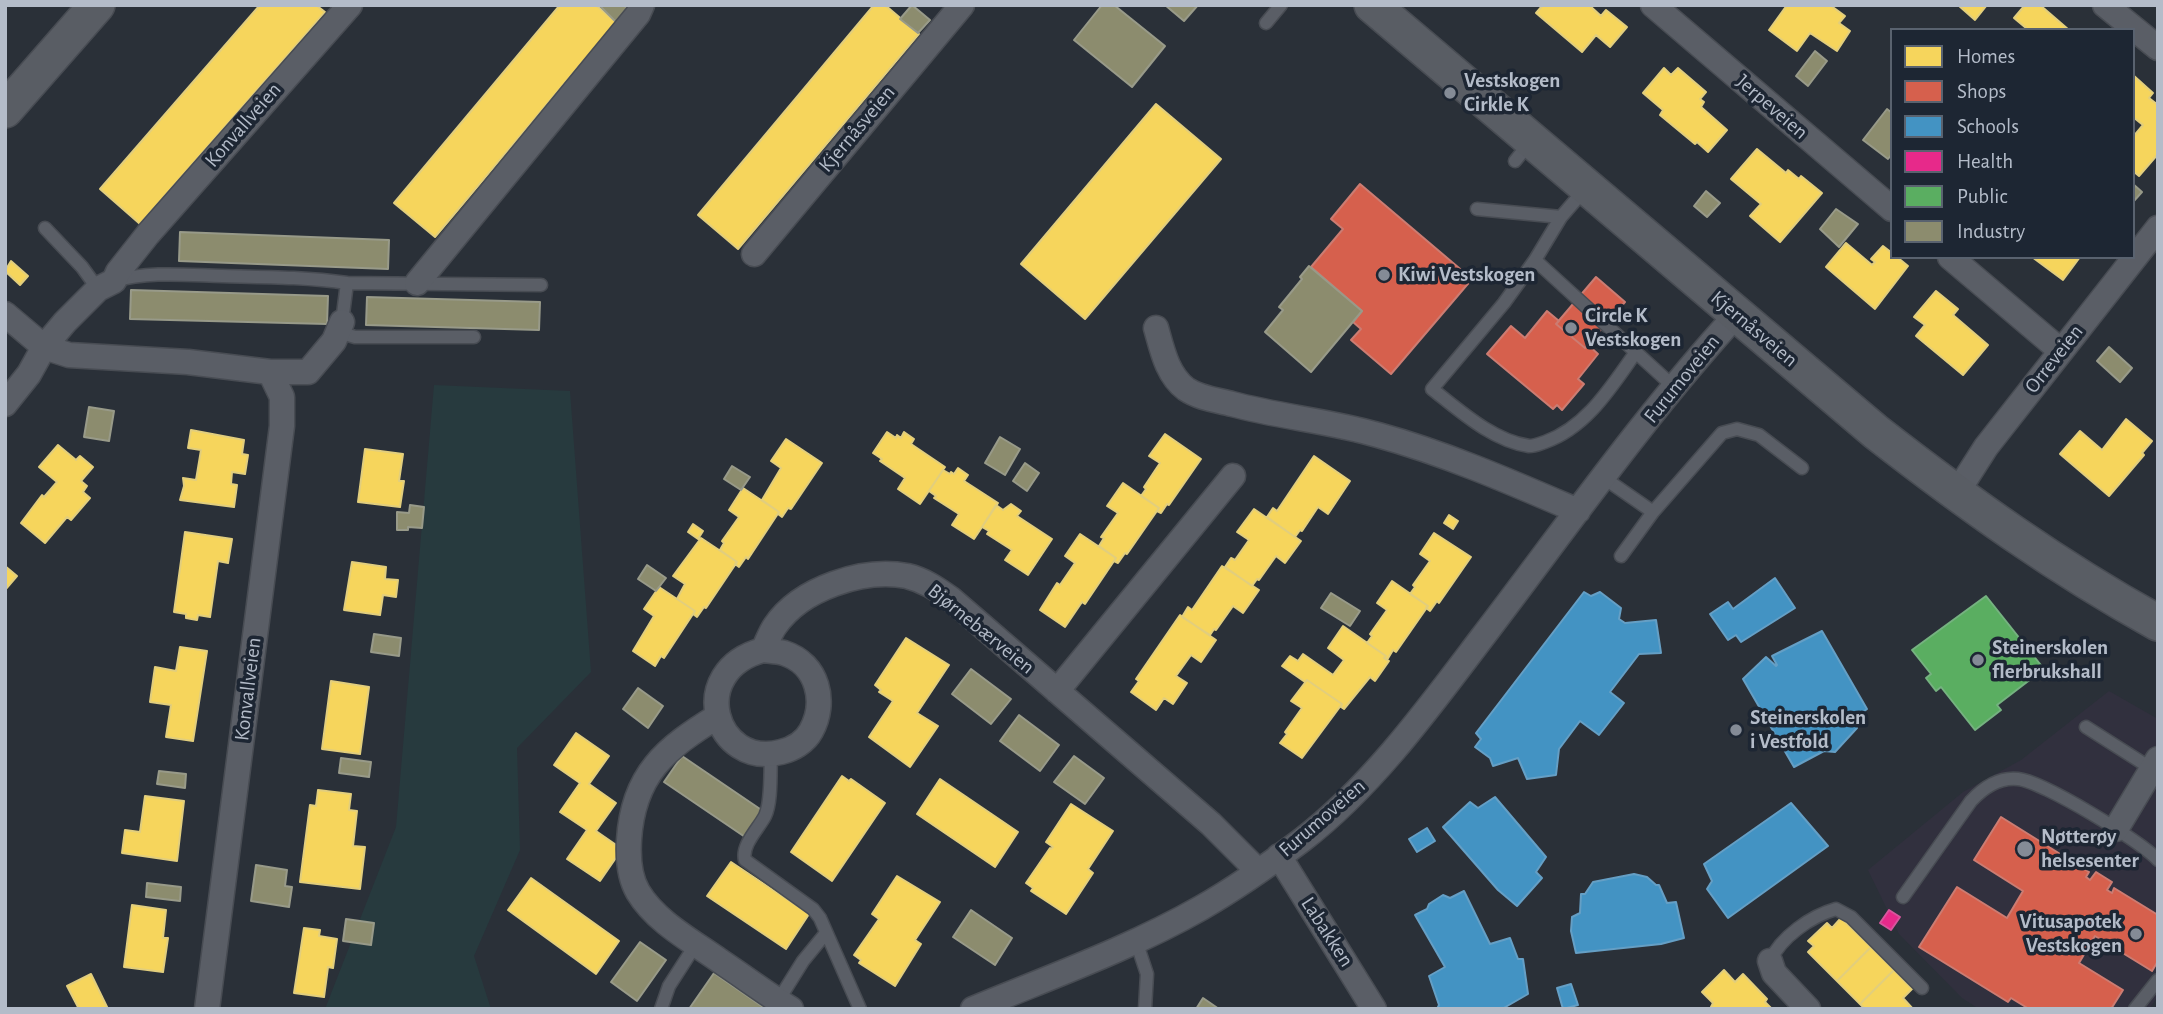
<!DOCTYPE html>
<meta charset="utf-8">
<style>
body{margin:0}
#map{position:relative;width:2163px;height:1014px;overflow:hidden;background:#2a3038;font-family:"Alegreya Sans",sans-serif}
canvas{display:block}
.frame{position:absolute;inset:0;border:7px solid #b4bcc9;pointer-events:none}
.legend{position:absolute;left:1890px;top:28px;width:245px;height:231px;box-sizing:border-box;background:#1d2633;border:2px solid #59626f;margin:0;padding:9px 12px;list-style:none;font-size:21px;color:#b4bcc9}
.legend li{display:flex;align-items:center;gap:14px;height:35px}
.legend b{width:35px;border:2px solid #59626f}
</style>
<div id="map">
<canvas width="2163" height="1014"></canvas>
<div class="frame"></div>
<ul class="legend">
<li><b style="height:19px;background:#f6d55c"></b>Homes</li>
<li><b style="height:19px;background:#d6604d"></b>Shops</li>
<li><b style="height:19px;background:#4393c3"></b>Schools</li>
<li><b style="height:19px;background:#e7298a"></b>Health</li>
<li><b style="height:19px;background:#5aae61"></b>Public</li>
<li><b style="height:19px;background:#8c8c6e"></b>Industry</li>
</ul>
</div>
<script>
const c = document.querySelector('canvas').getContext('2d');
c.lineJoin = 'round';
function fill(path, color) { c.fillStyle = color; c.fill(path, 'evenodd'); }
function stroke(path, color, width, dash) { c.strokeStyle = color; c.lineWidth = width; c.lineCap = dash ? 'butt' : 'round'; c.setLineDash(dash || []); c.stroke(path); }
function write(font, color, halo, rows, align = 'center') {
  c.font = font + ' "Alegreya Sans",sans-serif'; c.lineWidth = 7; c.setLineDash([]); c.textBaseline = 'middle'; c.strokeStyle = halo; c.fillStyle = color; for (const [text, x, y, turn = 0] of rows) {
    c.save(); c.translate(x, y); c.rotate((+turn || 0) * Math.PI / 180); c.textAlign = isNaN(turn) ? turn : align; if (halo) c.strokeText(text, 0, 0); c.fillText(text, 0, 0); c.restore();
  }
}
fill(new Path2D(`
 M2109 691 2158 719V996L2149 1009H1979L1962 998 1899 934 1868 870 1963 792 2021 760Z`), '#31303e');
fill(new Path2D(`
 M434 385 570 391 591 672 517 748 520 850 474 956 491 1009H325L396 827Z`), '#273a3e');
const homes = new Path2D(`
 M260 5H316L325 12 140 224 100 189Z
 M560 5H596L616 22 435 237 394 203Z
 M874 5H885L919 34 738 249 698 215Z
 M1543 5H1589L1601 16 1606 10 1627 27 1610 47 1596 35 1582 52 1536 13Z
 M1787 5H1830L1845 16 1839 23 1850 31 1837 51 1810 33 1797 51 1769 30Z
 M1958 5H1987L1975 20Z
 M2025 5H2040L2069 30H2024L2026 28 2014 18Z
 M1664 68 1671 75 1678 68 1706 92 1700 99 1704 102 1701 107 1727 130 1708 152 1697 142 1695 144 1660 115 1663 110 1643 93Z
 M2133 75 2153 93 2149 98 2158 105V154L2139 176 2133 171V137L2143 125 2133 117Z
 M1156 104 1221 159 1085 319 1021 264Z
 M1757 149 1786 173 1788 170 1799 179 1801 176 1822 193 1780 242 1750 216 1761 204 1731 179Z
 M1846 243 1872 265 1875 262 1871 259 1883 246 1892 253V257H1897L1908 266 1875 309 1826 267Z
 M2032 257H2080L2063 280Z
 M11 261 28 276 20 285 5 271Z
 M1936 291 1958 309 1953 315 1988 345 1963 375 1916 336 1925 325 1914 317Z
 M2126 419 2152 441 2142 453 2144 455 2109 496 2060 454 2080 431 2102 450Z
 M191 430 244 440 242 454 248 455 245 474 232 472 231 484 237 485 234 507 180 500 184 486 183 478 196 480 201 450 188 448Z
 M887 432 896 438 897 435 901 438 904 432 914 439 911 444 945 467 920 504 898 489 905 478 880 461 882 459 873 453Z
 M1165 434 1201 459 1169 505 1167 504 1161 513 1157 511 1159 508 1141 496 1146 489 1144 487 1160 463 1149 456Z
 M786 439 822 463 791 509 788 508 782 517 778 514 779 512 762 500 781 468 771 461Z
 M58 445 76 460 80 456 93 467 81 481 87 486 83 492 90 498 71 520 67 517 45 543 21 523 42 495 44 497 57 482 39 467Z
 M365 449 403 454 399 481H404L400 507 358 502Z
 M1314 456 1350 481 1328 514 1318 507 1302 531 1300 530 1295 537 1267 517 1273 508 1277 511Z
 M958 468 968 475 964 481 998 503 974 539 952 525 959 514 934 498 936 496 929 491 943 470 950 474 951 472 954 474Z
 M1123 483 1159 508 1127 554 1125 553 1118 563 1114 561 1116 558 1099 546 1104 538 1101 537 1118 513 1107 506Z
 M743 488 779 512 748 559 746 557 739 567 735 564 737 562 720 550 724 543 722 541 739 517 729 510Z
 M1011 504 1021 511 1017 516 1052 539 1028 575 1005 560 1012 550 987 534 989 531 982 527 996 505 1003 510Z
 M1254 509 1301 541 1285 563 1276 556 1259 580 1257 579 1252 586 1225 567 1231 558 1235 560 1249 540 1237 532Z
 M1449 515 1458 521 1453 529 1444 523Z
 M693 524 703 531 698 539 688 532Z
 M185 532 232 539 228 563 218 561 210 617 198 615 197 620 186 618V614L174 612Z
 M1434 533 1471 557 1439 603 1437 601 1430 611 1426 608 1428 606 1410 594 1415 587 1413 585 1430 561 1420 554Z
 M1080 534 1116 558 1085 604 1082 602 1065 627 1040 610 1057 583 1060 585 1075 563 1065 556Z
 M701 538 737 562 706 608 704 607 697 617 693 614 695 611 677 599 685 584 673 576Z
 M352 562 386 567 385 579 398 580 396 597 383 595 380 615 344 610Z
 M5 566 17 576 5 590Z
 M1222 566 1259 590 1243 613 1233 606 1216 630 1214 629 1210 635 1182 617 1188 607 1192 610Z
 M1392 581 1428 606 1396 652 1393 650 1387 660 1384 658 1386 656 1367 643 1372 636 1370 634 1387 610 1377 603Z
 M659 587 695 611 664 658 661 656 655 666 633 651 654 616 644 609Z
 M1180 615 1216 640 1201 662 1191 655 1176 676 1187 683 1173 704 1164 698 1156 710 1131 692 1139 681 1136 679Z
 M1343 626 1386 656 1384 658 1389 661 1375 681 1370 677 1344 709 1341 707 1342 704 1307 680 1305 682 1282 666 1290 656 1298 661 1303 654 1333 675 1344 660 1328 648Z
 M906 638 949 665 917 713 938 726 910 767 869 737 893 701 879 692 881 690 875 685Z
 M180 647 207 651 193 741 166 737 171 705 150 702 155 667 176 671Z
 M1307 680 1342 704 1302 758 1280 743 1287 734 1285 732 1302 708 1291 701Z
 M331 681 369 687 360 754 322 749Z
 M576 733 609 756 589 784 616 803 596 831 622 849 600 881 567 859 587 830 560 812 580 783 554 765Z
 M842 776 849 781 851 779 885 803 832 881 791 852Z
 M940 779 1018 832 995 867 917 814Z
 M318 790 351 794 349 810 357 811 353 846 365 847 360 889 300 882 310 805 316 806Z
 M145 796 184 801 177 861 122 853 125 830 140 832Z
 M1071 804 1113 831 1088 869 1093 873 1066 914 1031 891 1033 888 1026 883 1050 848 1051 849 1053 847 1046 842Z
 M731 862 809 914 786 949 707 896Z
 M897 876 940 902 915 940 921 944 895 986 859 963 861 960 854 955 879 919 872 914Z
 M531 878 619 941 596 974 508 910Z
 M132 905 166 910 163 938H168L163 972 124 967Z
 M1841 918 1871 947 1837 981 1808 952 1814 946 1808 941 1827 923 1832 928Z
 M304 928 320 930 319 936 337 939 333 968 328 967 324 997 294 993Z
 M1871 947 1894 970 1860 1004 1837 981Z
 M1724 970 1735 982 1743 974 1767 999 1765 1002 1772 1009H1710L1713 1003 1702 992Z
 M1894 970 1912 989 1903 998 1913 1009H1865L1860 1004Z
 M91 974 108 1009H79L67 986Z`);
fill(homes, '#f6d55c');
stroke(homes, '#e2ce7d', 2);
const shops = new Path2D(`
 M1360 184 1472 279 1391 374 1351 340 1361 329 1353 322 1362 311 1311 267 1343 229 1331 219Z
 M1596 277 1625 302 1585 348 1556 324Z
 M1547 311 1559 321 1556 324 1585 348 1588 345 1598 354 1578 379 1584 384 1562 410 1557 405 1553 409 1487 354 1511 326 1525 338Z
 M2001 817 2089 872 2086 877 2090 880 2096 872 2112 882 2107 890 2112 893 2114 888 2158 915V961L2152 971 2095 936 2079 963 2123 990 2111 1009H2029L2011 998 2008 1002 1919 947 1957 887 2007 918 2023 891 1974 860Z`);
fill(shops, '#d6604d');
stroke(shops, '#cc7c72', 2);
const schools = new Path2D(`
 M1775 578 1795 608 1741 642 1736 635 1728 640 1710 614 1728 602 1733 609Z
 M1584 592 1591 596 1600 592 1621 608 1619 619 1625 623 1656 620 1661 653 1639 654 1610 692 1624 703 1599 735 1580 721 1559 749 1556 775 1527 779 1518 758 1493 766 1490 758 1475 747 1481 739 1476 733Z
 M1822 631 1867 709 1855 718 1857 728 1835 752 1824 751 1794 767 1743 679 1766 657 1776 666 1777 665 1772 656Z
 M1495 797 1546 857 1536 872 1542 878 1517 906 1498 890 1443 827 1470 802 1478 808Z
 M1791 803 1828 846 1728 918 1707 889 1712 881 1704 864Z
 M1427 828 1435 841 1417 852 1409 839Z
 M1634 874 1647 877 1656 885H1659L1667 903 1676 902 1684 938 1661 944 1576 953 1571 931 1572 917 1580 913 1581 894H1585L1593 882Z
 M1464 891 1490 944 1510 938 1518 959H1523L1528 994 1502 1009H1437L1439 1005 1429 976 1445 967 1415 915 1427 909 1429 904 1443 895 1450 898Z
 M1571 984 1578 1005 1563 1009 1557 988Z`);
fill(schools, '#4393c3');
stroke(schools, '#659fc5', 2);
const health = new Path2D(`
 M1889 910 1900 917 1891 930 1880 923Z`);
fill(health, '#e7298a');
stroke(health, '#d8559d', 2);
const public = new Path2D(`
 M1986 596 2044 669 1997 705 2001 710 1975 730 1941 687 1936 691 1926 678 1931 674 1912 650Z`);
fill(public, '#5aae61');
stroke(public, '#75b280', 2);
const industry = new Path2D(`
 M599 5H623L627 8 616 22Z
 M912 5 930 20 918 33 900 19Z
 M1102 5H1114L1165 46 1132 87 1074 40Z
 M1165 5H1198L1184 21Z
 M1815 51 1827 61 1808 86 1796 76Z
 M1887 109 1892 113V154L1888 159 1863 140Z
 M2133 184 2142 192 2133 202Z
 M1706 191 1720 203 1707 217 1694 206Z
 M1836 209 1858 224 1839 247 1820 229Z
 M180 232 389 240 388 269 179 261Z
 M1309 266 1362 311 1311 372 1265 332 1283 310 1279 307 1302 279 1300 277Z
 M131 290 328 296 327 324 130 319Z
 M367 297 540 302 539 330 366 325Z
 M2109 347 2132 368 2120 382 2097 361Z
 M89 407 114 411 109 441 84 437Z
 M1000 437 1020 449 1005 475 985 463Z
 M1025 463 1039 473 1027 491 1013 481Z
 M732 466 750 477 741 490 724 479Z
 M410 505 424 507 422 528 408 527V530H397V512L409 513Z
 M647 565 666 578 656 591 638 579Z
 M1331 593 1360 611 1350 626 1321 608Z
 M374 634 401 638 399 656 371 652Z
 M971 669 1011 699 991 724 952 694Z
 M638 688 663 706 648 728 623 709Z
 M1019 715 1059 745 1040 771 1000 741Z
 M682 756 763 811 745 837 664 782Z
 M1074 756 1104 778 1085 804 1054 782Z
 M341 758 371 762 369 777 339 773Z
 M159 771 186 774 185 788 157 784Z
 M256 865 287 870 285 886 292 887 289 907 251 901Z
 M147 883 181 887 180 901 146 897Z
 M971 910 1012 938 995 965 953 937Z
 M346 919 374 923 371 945 343 941Z
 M640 942 666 960 637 1001 611 982Z
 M714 973 766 1009H689Z
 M1203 998 1219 1009H1196Z`);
fill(industry, '#8c8c6e');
stroke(industry, '#989a89', 2);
const lane = new Path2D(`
 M1266 23 1281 5
 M1515 161 1531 141
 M1586 188 1561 217 1535 260 1674 387
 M1477 209 1561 217
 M45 228 82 267 98 289
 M1535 260 1504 303 1432 389C1460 411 1493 441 1529 446 1535 446 1539 444 1545 442 1587 427 1611 387 1636 352
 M114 281C149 271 186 275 222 276 263 277 306 277 347 283
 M342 322 347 283 541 285
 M338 332 355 337H474
 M1604 478 1653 512
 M1621 556 1653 512 1722 433 1737 429 1759 435 1802 468
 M2086 727 2152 769
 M771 754C770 770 772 802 765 816 759 828 741 845 745 860L813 909 820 918 860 1009
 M1903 897 1971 801C1983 788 1999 777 2018 779 2042 781 2141 841 2158 860
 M1136 941 1147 974 1145 1009
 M1770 961C1781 937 1811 916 1836 909L1851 917 1922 988
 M778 1001 803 961 826 933
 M661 1009 669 986 696 944
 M2135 1009 2158 980`);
const street = new Path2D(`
 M1653 5 1892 209
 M2105 5 2158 48
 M754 254 962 5
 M1950 257 2061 351
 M417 283 638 14 642 5
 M5 314 44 347 69 355 188 362 270 372 282 397V426L207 1009
 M1156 328C1162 349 1167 375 1186 389 1199 398 1216 400 1232 404 1280 417 1330 421 1378 435 1447 454 1513 483 1578 511
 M270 372H308L334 341 342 322
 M5 404 29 374 44 347 65 322 98 289 114 281 118 272 148 234 350 5
 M1956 494 1986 447 2158 228
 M763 650C769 651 777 651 784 653 818 664 827 702 811 731 805 742 793 749 781 752 715 769 685 671 763 650 767 643 770 633 775 626 801 588 863 568 907 576 924 580 937 589 951 599L1211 824 1258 871
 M1057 691 1233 476
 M718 716C666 748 633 774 629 840 628 857 629 877 638 892 656 922 692 941 720 961 744 977 767 994 791 1009
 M2116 829 2158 759
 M1279 856 1374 1009
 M1770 961 1774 973 1808 1009
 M973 1009C1050 977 1129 949 1201 908 1236 888 1270 864 1302 840 1372 786 1428 709 1481 639 1565 529 1644 416 1737 314`);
const secondary = new Path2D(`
 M1372 5 1876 432C1966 502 2058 568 2158 623
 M5 110 97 5`);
stroke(lane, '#484c53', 15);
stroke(street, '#484c53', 27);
stroke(secondary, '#484c53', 38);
stroke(lane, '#5a5e66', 12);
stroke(street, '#5a5e66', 24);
stroke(secondary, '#595d64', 35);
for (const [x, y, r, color] of [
 [1450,93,7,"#848b96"],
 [1384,275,7,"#848b96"],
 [1571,328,7,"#848b96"],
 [1978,660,7,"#848b96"],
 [1736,730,7,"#848b96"],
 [2025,849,9,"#848b96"],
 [2136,934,7,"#848b96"]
]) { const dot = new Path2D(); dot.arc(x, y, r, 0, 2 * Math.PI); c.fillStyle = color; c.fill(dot); stroke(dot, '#1d2633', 2.5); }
write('bold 21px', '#b4bcc9', '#1d2633', [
 ["Vestskogen",1464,81],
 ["Cirkle K",1464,105],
 ["Kiwi Vestskogen",1398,275],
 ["Circle K",1585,316],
 ["Vestskogen",1585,340],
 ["Steinerskolen",1992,648],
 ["flerbrukshall",1992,672],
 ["Steinerskolen",1750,718],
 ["i Vestfold",1750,742],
 ["Nøtterøy",2041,837],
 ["helsesenter",2041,861],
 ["Vitusapotek",2122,922,"right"],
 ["Vestskogen",2122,946,"right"]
], 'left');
write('21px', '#b4bcc9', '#1d2633', [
 ["Jerpeveien",1772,107,41],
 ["Konvallveien",243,125,-49],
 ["Kjernåsveien",857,129,-50],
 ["Kjernåsveien",1754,329,40],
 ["Orreveien",2054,359,-52],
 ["Furumoveien",1682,379,-51],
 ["Bjørnebærveien",981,629,39],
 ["Konvallveien",248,689,-83],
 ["Furumoveien",1322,818,-41],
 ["Labakken",1327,932,57]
]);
</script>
